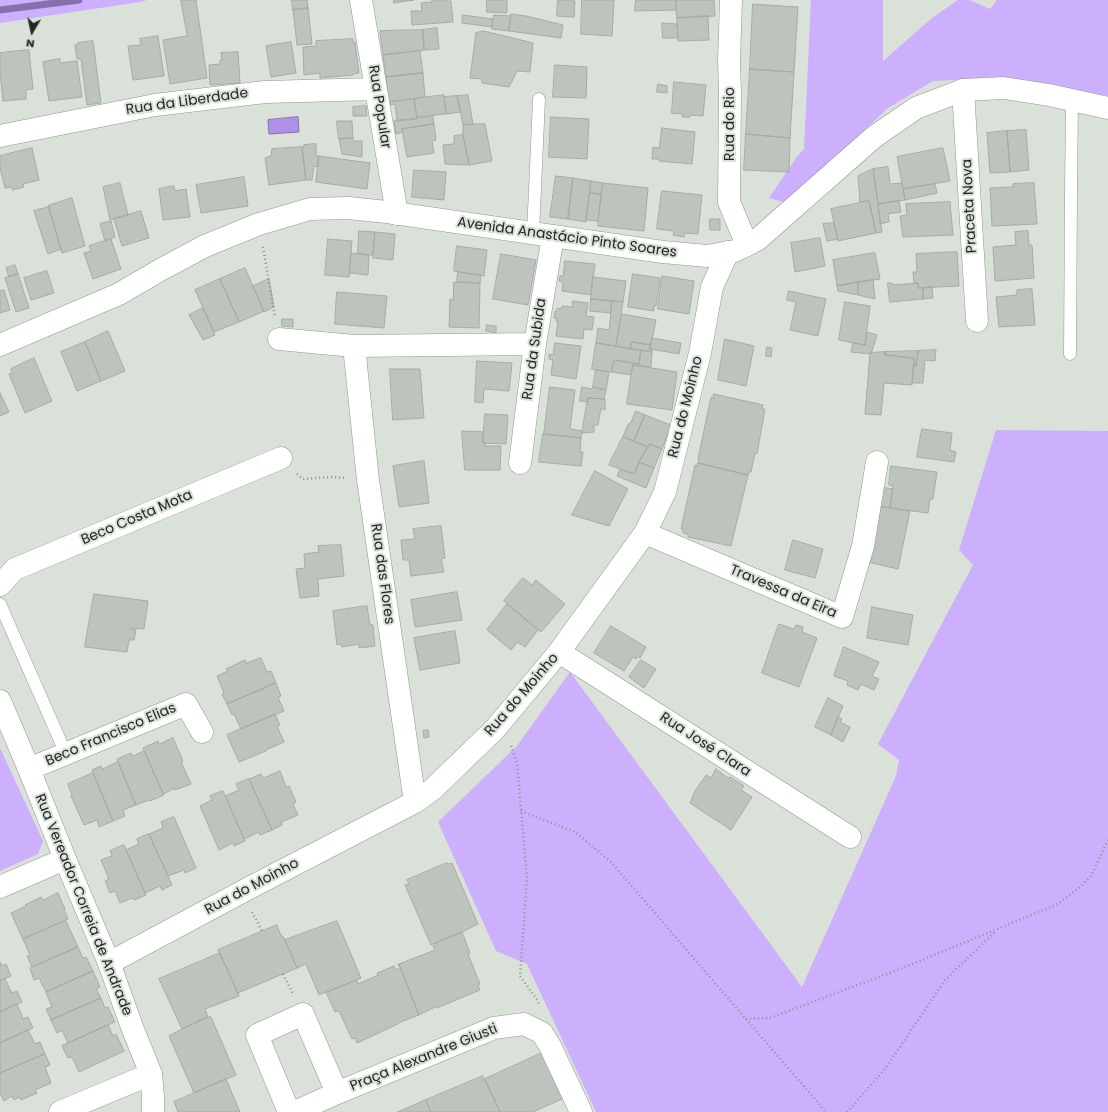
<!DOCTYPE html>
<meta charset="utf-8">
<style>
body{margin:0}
#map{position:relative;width:1108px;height:1112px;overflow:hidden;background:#dae1d9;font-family:Poppins,sans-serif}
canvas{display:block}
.north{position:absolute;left:12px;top:12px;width:40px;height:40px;-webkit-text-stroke:3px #dae1d9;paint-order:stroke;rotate:189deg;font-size:11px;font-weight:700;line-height:16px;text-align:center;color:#242623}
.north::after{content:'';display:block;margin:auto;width:14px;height:18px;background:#242623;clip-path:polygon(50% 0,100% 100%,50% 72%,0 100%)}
</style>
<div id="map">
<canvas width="1108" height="1112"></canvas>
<div class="north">N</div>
</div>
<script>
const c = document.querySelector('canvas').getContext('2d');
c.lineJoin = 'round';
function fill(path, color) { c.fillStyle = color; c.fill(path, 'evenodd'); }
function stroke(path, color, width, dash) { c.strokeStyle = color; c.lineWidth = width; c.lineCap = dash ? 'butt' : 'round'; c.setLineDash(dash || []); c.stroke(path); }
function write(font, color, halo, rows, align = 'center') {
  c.font = font + ' Poppins,sans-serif'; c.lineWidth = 4; c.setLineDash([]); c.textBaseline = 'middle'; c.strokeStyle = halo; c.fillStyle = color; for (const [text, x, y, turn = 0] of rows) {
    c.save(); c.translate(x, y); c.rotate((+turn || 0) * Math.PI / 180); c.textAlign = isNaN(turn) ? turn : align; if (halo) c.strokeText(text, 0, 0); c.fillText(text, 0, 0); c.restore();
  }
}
fill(new Path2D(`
 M0 0H147L140 2 0 23Z
 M811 0H883V61L932 18 958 0H970L990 9 997 0H1108V96L981 79 933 81 888 108 787 203 769 198 796 158 804 149Z
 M996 430 1108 431V1112H596L527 964 496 951 438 822 517 746 570 672 802 987 896 776 899 760 878 744 973 565 959 550Z
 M0 748 43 841 38 854 0 871Z`), '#ccaffd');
const water = new Path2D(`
 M298 117 299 132 269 134 268 120Z`);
fill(water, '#b08fe6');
stroke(water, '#8670ac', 1);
stroke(new Path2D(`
 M0 10 79 0`), '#8670ac', 7);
const building = new Path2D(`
 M181 0H196L207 78 170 84 163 40 187 36Z
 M292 0H307L308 8 293 10Z
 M394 0H414L394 3Z
 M432 0H445V1H451L453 22 412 25 411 11H422L421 3 432 2Z
 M487 0H507V13L487 12Z
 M558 0H573V1H575L574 17 557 16Z
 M582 0H614L612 36 581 34Z
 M636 0H676V10L635 11Z
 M676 0H714L715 16 677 18Z
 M753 4 798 7 794 72 750 69Z
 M308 8 312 44 297 45 293 10Z
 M511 14 526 16 563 25 561 38 509 31Z
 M463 15 493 19 492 27 462 23Z
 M494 15 511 16 509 31 492 29Z
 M708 16 709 40 678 41 677 18Z
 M662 23 677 24 678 38H663Z
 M437 28 439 49 424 50 423 30Z
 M423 30 424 50 383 55 380 31Z
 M484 31 533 43 530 72 517 71 509 87 482 83V79L470 78 476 33Z
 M158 36 164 76 133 80 128 46 141 45 140 39Z
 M353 39V42H355L359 73 353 74V75L320 78V73L304 75 303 47 316 46V41Z
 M93 41 101 103 87 105 81 59H77L75 45 78 44V43Z
 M291 42 296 73 271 77 266 46Z
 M29 50 33 89 26 90V99L3 101 0 71V53Z
 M420 51 423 73 386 77 383 55Z
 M238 52 240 83 210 85 209 65 220 64V60H222L221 53Z
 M60 59V63L77 61 82 97 49 101 43 62Z
 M555 65 587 67 586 98 553 97Z
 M750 69 794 72 790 138 746 134Z
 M423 73 425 97 389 102 386 77Z
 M674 82 706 85 703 116 690 115V117H682L683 114 672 113Z
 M658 84 667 86V93L657 92Z
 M444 95 446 114 417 117 414 99Z
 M468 95 473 124 463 125 457 96Z
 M457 96 461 112 446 114 444 97Z
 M414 99 417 119 397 121 395 104 389 105V102Z
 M366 106 367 116H353V107Z
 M433 117 434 124 402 129 403 132 396 134 394 121Z
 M551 117 589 119 587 159 549 157Z
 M337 121H352L353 138 339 139Z
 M434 124 436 140 432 141 434 153 407 157 402 129Z
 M485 124 492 161 469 165 463 135V125Z
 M662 128 695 132 692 164 659 161V159H652L653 147 659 148Z
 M1026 130 1029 170 1010 172 1007 131Z
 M1007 131 1010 172 990 173 987 133Z
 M746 134 790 138 789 172 744 170Z
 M463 135 469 165 445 164 443 145 454 144V136Z
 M353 138V141H362V157L342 154 339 139Z
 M316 144V156H319L318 167 314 166 312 180H306L302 147H304V145Z
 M302 147 306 180 269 185 265 158 271 156 272 149Z
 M32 148 39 180 23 184 24 187 12 190V187L5 188 0 168V156Z
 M943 148 950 181 903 189 897 157Z
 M319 156 370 163 367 189 316 182Z
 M888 167 890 184 902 183 905 200 878 204 873 169Z
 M873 169 882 232 876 233 869 201 860 202 858 176Z
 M414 170 446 172 444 200 412 197Z
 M556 176 573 178 568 219 550 217Z
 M244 177 248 206 201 213 196 185Z
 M573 178 591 181 586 222 568 219Z
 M591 181 603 183 601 194 590 193Z
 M120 183 128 215 110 220 103 187Z
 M603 183 648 188 644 231 598 226Z
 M1034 183 1037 224 992 226 990 188 1013 187V184Z
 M935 184 937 193 905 200 903 189Z
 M174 186 175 191 186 189 190 217 163 220 159 189Z
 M662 191 702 195 698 234 685 233 684 237 673 235 674 231 657 229Z
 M590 193 601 194 598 221 586 220Z
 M72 198 85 246 62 253 48 206Z
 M869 201 876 233 838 241 831 209Z
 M899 201 901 212 888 214 889 222 880 224 878 204Z
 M950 202 953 235 903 237 900 216 907 215 906 204Z
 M49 207 61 249 48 254 34 211Z
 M141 211 149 238 122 246 114 219Z
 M710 219H720V230H710Z
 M111 221 115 237 105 241 100 224Z
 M834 223 838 239 827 241 823 224Z
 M359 231 375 232 373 255 358 254Z
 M1028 231 1029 245H1032L1034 278 995 281 993 247 1016 245 1015 232Z
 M375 232 395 234 393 260 373 258Z
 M820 238 825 266 795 272 791 243Z
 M111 239 121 269 93 279 84 253 91 251 89 246Z
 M328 239 352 241 349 277 325 275Z
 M457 246 487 250 484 276 454 271Z
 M957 252 959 286 918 288V283H914L913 272H917L916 254Z
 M351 253 369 255 368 275 350 273Z
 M875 253 880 279 837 286 833 260Z
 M501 254 536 260 528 305 493 299Z
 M565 261 595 264 591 295 562 291 563 282 559 281 560 276H563Z
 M15 265 18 274 9 277 6 268Z
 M245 268 264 311 239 322 220 279Z
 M47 271 54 293 31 300 24 278Z
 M458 272 481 275 480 283 457 282Z
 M18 274 29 308 16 312 5 278Z
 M633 274 660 278 656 306 654 305V311L628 307Z
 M662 276 694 281 689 314 658 309Z
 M593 277 626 281 623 302 591 299Z
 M220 279 239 322 214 332 195 290Z
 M269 279 274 307 264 312 253 286Z
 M873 280 875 299 858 295V282Z
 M454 282 480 283 479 328 449 327 450 299 453 300Z
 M858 282V295L838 291 837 286Z
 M888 283H892L893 285 918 283V288H923V299L890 302Z
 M932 287 933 298 923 299V288Z
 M1032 289 1035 325 999 327 996 297 1017 295V290Z
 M4 290 10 310 0 313V291Z
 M789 291 826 299 818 336 790 330 796 302 787 300Z
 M337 292 387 296 384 328 335 324Z
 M591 299 612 301 611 313 590 311Z
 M573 301 588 303 586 316 594 317 592 330 584 329 583 339 556 336 558 321H556L557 319 554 318 555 311H557V308L561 309 562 306 572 307Z
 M612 301 623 302 616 346 596 343 598 328 609 330Z
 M845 302 870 306 865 345 839 340Z
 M203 308 215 335 203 340 189 315Z
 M622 314 656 320 651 345 632 342 630 349 616 346Z
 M282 319H293V327L282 326Z
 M487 325 496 326V333L486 331Z
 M108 331 125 371 101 381 85 342Z
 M867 332 877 335 871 354 851 352 853 343 865 345Z
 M652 338 681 343 679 354 650 349Z
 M725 339 754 346 746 386 718 380Z
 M85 342 101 381 77 391 61 352Z
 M632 342 651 345 650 349H652V352L630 349Z
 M555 343 581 346 576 379 551 375 553 360 549 359V354L553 355Z
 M596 343 641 350 639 364 614 360 611 372 592 369Z
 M767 347 772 348 771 357 766 356Z
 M641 350 652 352 651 367 633 365 631 375 611 372 614 360 639 364Z
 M936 350 935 361 925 360 923 383H912L914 365 916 366 918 351Z
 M918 351 916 366 914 365V358L885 355V352Z
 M885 352V355L914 358 912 385 884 383 881 415 865 414 870 353Z
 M34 358 52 401 25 413 9 374 12 373 11 369Z
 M477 361 512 363 509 391 484 389 483 403 475 402Z
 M633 365 677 372 672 410 627 404Z
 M390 369H420L424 418 393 420Z
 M596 370 609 372 606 390 593 387Z
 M550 387 575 390 570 429 582 431 581 438 544 434Z
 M582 387 592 389 593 387 606 390 604 399 588 398V402L580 401Z
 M0 393 9 412 0 416Z
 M714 394 763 405 762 409H765L757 454 755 453 751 472H749L748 475 698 463 699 460 698 459 711 397 713 398Z
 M588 398 605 399V410L601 408 598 425H594V432L582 433Z
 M636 411 645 415 634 441 623 437 628 424H630Z
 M485 414 508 415 506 444 483 443Z
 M645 415 671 425 662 449 650 444 648 447 634 441Z
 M922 429 952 433 950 450 956 452 954 462 917 457Z
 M462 431 484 432 483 443H485V446H501L500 470H465Z
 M543 434 581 438 580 452H583L581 466 539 462Z
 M623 437 648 447 639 462 634 474 609 465Z
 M650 444 662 449 654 468 639 462Z
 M424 461 429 503 399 507 393 466Z
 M639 462 654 468 646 488 617 476 620 469 634 474Z
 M698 463 748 475 731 546 688 537V534L683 533V529H681L695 465 697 466Z
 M891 466 937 472 933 499H930L928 513 890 508 893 486 889 485Z
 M595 471 628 489 609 526 572 515Z
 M881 487 893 489 890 508 878 506Z
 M878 506 910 511 898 569 868 562Z
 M441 526 445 558 441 559 444 572 411 576 409 560H403L401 540 415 539 413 529Z
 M793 540 823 549 815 578 785 570Z
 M341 545 344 576 318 579 319 596 300 598 296 569 305 568 304 554 319 552 318 546Z
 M523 578 532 585 536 580 565 604 541 632 504 601Z
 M457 592 462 620 415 627 411 600Z
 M94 594 148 601 144 629 131 628 130 629 136 630 134 640H129L127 652 85 647Z
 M507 604 538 630 525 647 518 642 511 650 487 630Z
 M367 606 370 625H373L375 646 359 648V644L342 647 341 644 337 645 333 611Z
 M872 607 913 615 908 645 867 638Z
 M779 624 794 629 796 625 803 627 802 632 817 638 799 687 762 673Z
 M611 626 646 647 640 658 637 656 636 659 633 657 624 671 594 653Z
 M455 631 460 663 420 670 414 638Z
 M844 647 879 662 872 676 879 679 874 690 861 684 858 690 847 685 848 681 834 676Z
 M261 658 267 672 271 671 276 683 227 704 222 694 224 693 217 676 228 671 226 669 245 660 246 663Z
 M641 660 656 669 644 688 629 677Z
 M276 683 281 696 278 697 284 711 241 729 234 714 232 715 227 704Z
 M828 698 843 706 831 735 815 727Z
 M275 714 280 725 277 726 284 742 266 750V751L239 762 227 735Z
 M838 717 842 719 840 722 850 727 843 742 831 735Z
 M428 730 429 737 424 738 423 731Z
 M173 738 183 761 181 762 191 784 175 790V788L163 794 143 748 158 741 159 744Z
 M144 751 164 795 150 801 149 800 136 805 117 759 131 753 133 756Z
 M118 762 136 805 123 810 125 816 113 821 92 770 101 766 102 769Z
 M716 769 728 778 730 777 744 786 741 790 752 797 731 830 690 803 695 791 706 775 711 778Z
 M280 771 286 787 289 786 296 802 293 804 298 815 281 822 282 825 272 830 249 779 261 774 263 778Z
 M93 773 113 821 99 827 97 820 84 825 71 796 72 795 68 784Z
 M249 779 272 830 260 835 259 832 244 839 225 796 239 790 236 784Z
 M223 791 245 841 234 846 233 843 219 850 200 806 212 800 210 796Z
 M174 817 196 868 185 873 184 870 168 876 149 834 163 828 161 822Z
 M149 834 172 885 162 890 160 886 145 893 126 850 139 844 137 839Z
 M124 845 146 895 134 900 132 898 120 903 115 891 110 893 105 881 109 879 101 860 112 856 110 851Z
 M447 863 448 864 452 863 478 924 462 932 431 945 405 885 409 884 407 880Z
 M58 893 65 909 64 910 68 919 23 939 11 913 26 906 25 905 41 897 43 900Z
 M66 921 78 947 32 967 27 956 30 955 23 939Z
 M337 921 361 978 319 995 306 964 297 968 285 940Z
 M277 925 281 936H283L297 968 238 993 218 950Z
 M462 932 470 953 468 954 480 984 478 985 480 990 437 1008V1006L419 1015 399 964 435 950 433 946 436 945V943Z
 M78 947 83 958 86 957 93 971 46 992 39 978 34 980 30 968Z
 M220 953 239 996 205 1009 208 1017 182 1029 159 979Z
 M0 962 2 966 6 964 11 976 0 981Z
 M398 964H399L419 1015 398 1023V1024L357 1043 355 1038 352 1039 339 1011 335 1012 326 992 357 980 358 984 378 975 377 973 394 966 396 970 400 968Z
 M93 971 100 987 96 989 101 998 51 1020 46 1009 52 1007 46 992Z
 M5 979 12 993 17 991 22 1002 0 1012V981Z
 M101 998 105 1008 108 1007 115 1022 68 1043 62 1030 57 1033 51 1020Z
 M17 1004 23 1019 28 1017 33 1028 0 1043V1012Z
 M208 1017H211L236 1075 194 1093 169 1036 182 1029Z
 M108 1025 113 1036 116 1034 124 1051 79 1072 72 1057 68 1058 62 1046Z
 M28 1030 35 1044 40 1042 45 1054 0 1073V1043Z
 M544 1052 564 1098 533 1112H500L485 1079Z
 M45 1054 50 1065 45 1067 51 1083 35 1090 37 1093 21 1100 20 1097 14 1100 12 1096 4 1101 0 1093V1073Z
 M483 1076 500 1112H431L426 1100Z
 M226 1079 240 1112H178L174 1102Z
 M426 1100 431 1112H398Z`);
fill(building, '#bdc4bd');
stroke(building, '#a5aca5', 1);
const lane = new Path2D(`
 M533 234 539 99
 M1070 354 1071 192 1072 100
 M0 604 66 754`);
const street = new Path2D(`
 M361 0 397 214
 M731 0 729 61 730 92 729 202 747 245
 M963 90 977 321
 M0 136 155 105 265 92 376 89
 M279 339 354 346
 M520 463 535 344 553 236
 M645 533 842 617 863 546 877 462
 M0 585 15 569 281 458
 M559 652 850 837
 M29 769 186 704 202 732
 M415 802 368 480 354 346 535 344
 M0 887 65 859
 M109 963 253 886 415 802 433 789 495 729 559 652 645 533 665 492 700 353 712 287 728 252
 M60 1112 151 1074
 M289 1112 257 1035 303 1014 337 1093
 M295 1112 337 1093 494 1028 524 1024 542 1033 550 1046 581 1112`);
const secondary = new Path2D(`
 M0 345 119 294 162 269 205 246 259 224 310 209 348 208 387 212 663 252 707 256 735 251 757 240 874 137 916 108 963 90 1004 88 1049 95 1108 108
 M0 701 29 769 65 859 109 963 132 1027 151 1074 153 1096V1112`);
stroke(lane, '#919790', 13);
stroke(street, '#919790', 23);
stroke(secondary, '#919790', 23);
stroke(new Path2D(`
 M263 247 275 317
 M297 474 303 479 332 477 346 478
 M511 746 517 763 527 878 520 976 538 1001 539 1005
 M521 811 575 832 612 863 746 1019 770 1018 900 969 1058 904 1080 887 1091 876 1108 840
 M252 912 262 931
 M283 974 293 994
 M746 1019 826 1112
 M847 1112 885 1069 945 980 996 931`), '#8f938e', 2.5, [1, 3]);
stroke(lane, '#fff', 12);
stroke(street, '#fff', 22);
stroke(secondary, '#fff', 22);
write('14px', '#242623', '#dae1d9', [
 ["Rua da Liberdade",187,102,-8],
 ["Rua Popular",379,107,81],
 ["Rua do Rio",730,124,-90],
 ["Praceta Nova",970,206,-93],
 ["Avenida Anastácio Pinto Soares",567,238,8],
 ["Rua da Subida",535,349,-82],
 ["Rua do Moinho",686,407,-76],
 ["Beco Costa Mota",137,518,-23],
 ["Rua das Flores",382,574,82],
 ["Travessa da Eira",783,592,23],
 ["Rua do Moinho",522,695,-49],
 ["Beco Francisco Elias",111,735,-23],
 ["Rua José Clara",705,745,33],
 ["Rua do Moinho",252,887,-28],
 ["Rua Vereador Correia de Andrade",83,905,68],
 ["Praça Alexandre Giusti",424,1058,-22]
]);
</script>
